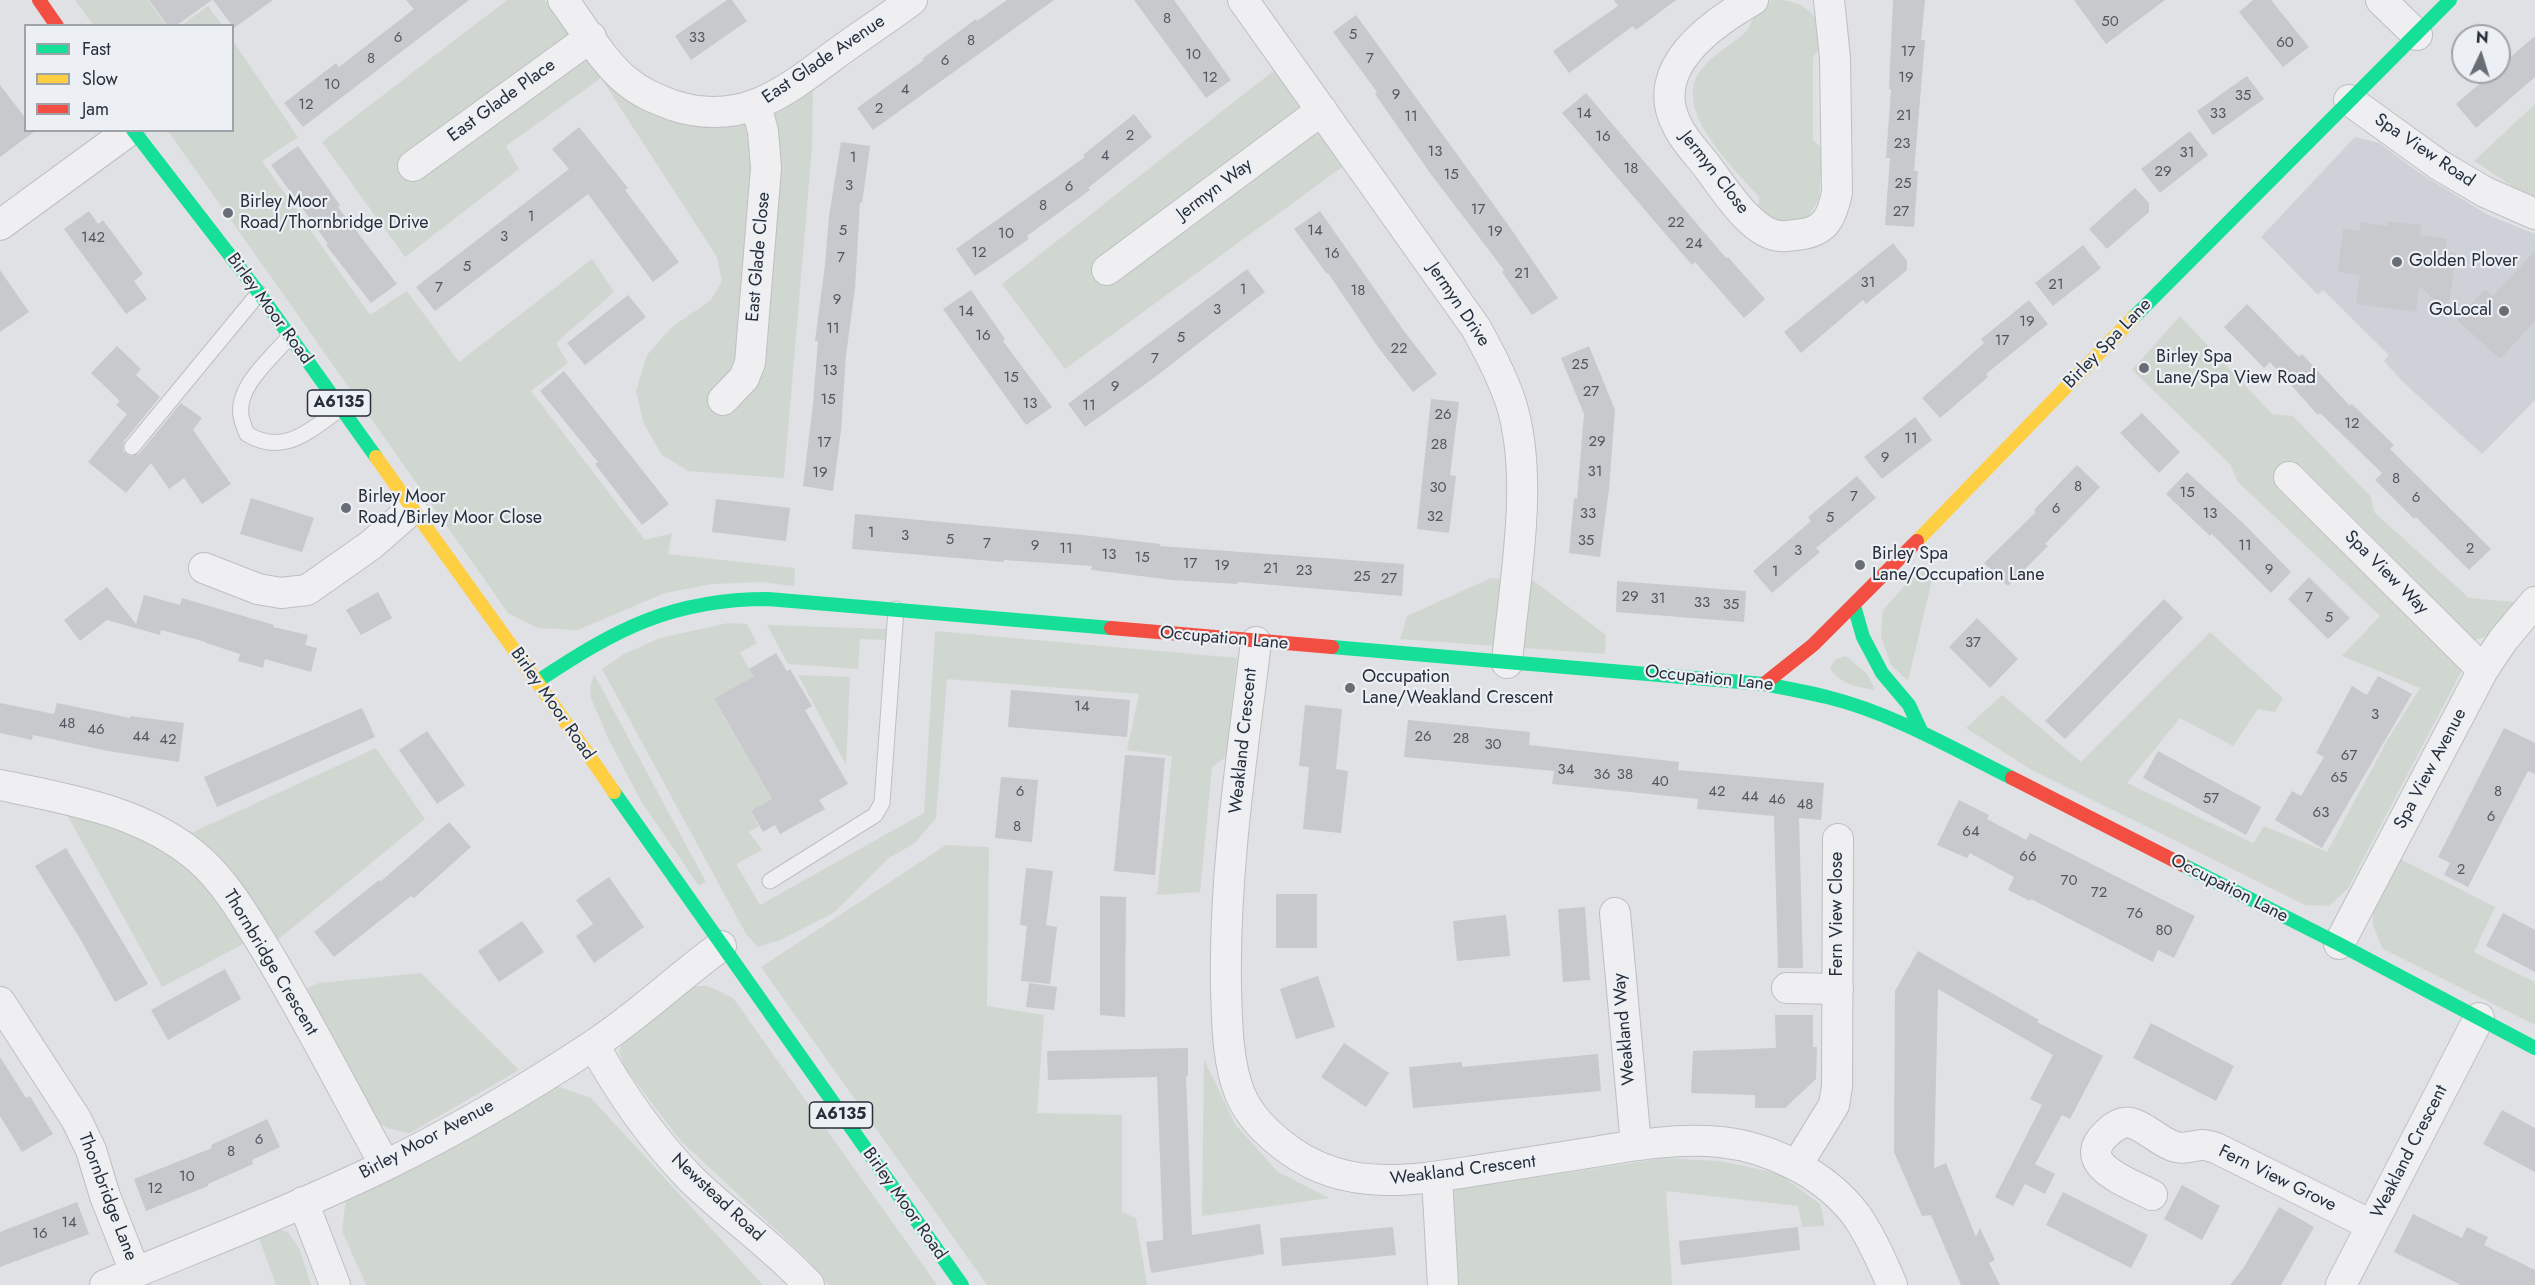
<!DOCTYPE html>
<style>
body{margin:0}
#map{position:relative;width:2535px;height:1285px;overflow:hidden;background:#dfe1e4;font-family:Jost,sans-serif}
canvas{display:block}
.legend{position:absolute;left:24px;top:24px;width:210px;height:108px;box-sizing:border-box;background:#ecf0f4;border:2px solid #9ea3aa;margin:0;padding:8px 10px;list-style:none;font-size:18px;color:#282f3b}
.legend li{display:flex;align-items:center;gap:12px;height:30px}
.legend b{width:30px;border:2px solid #9ea3aa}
.north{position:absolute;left:2451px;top:24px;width:60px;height:60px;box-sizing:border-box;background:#ecf0f4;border:2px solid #9ea3aa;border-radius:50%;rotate:4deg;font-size:16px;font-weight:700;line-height:24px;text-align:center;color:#282f3b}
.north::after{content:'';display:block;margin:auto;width:21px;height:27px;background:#686d76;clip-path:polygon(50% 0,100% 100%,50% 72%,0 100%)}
</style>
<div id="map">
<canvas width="2535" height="1285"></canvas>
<ul class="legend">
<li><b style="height:8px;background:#16e098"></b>Fast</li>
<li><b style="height:8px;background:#ffcf43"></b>Slow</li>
<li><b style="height:8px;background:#f24e42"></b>Jam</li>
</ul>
<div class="north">N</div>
</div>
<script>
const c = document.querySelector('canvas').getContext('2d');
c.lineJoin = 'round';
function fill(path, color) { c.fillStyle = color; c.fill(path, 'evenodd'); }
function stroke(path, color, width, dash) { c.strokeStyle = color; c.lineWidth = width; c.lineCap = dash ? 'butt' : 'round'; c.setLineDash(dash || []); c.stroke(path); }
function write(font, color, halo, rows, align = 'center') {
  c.font = font + ' Jost,sans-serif'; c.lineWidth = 4.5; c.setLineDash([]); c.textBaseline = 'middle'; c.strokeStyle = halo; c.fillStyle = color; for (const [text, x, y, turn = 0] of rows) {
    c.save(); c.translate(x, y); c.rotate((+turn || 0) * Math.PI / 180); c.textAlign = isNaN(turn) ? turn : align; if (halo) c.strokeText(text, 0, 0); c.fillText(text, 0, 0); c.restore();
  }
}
fill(new Path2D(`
 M2355 137 2379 143 2418 172 2488 215 2535 234V400L2482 454 2403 382 2384 361 2389 355 2323 290 2318 295 2261 237Z`), '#ced1d7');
fill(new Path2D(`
 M75 0H148L166 25H93Z
 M507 0H545L601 78 651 110 773 113 813 85 812 147 784 478 688 471 662 455 644 424 636 391 647 355 672 327 711 300 722 281 717 257 601 78 506 146 519 169 405 257 322 142Z
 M1772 0C1798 0 1806 6 1823 26L1822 46 1813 57V140L1823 149 1819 199 1808 217 1785 222 1764 219 1758 210 1759 197C1733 166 1663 104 1707 63 1718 51 1740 40 1749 28 1752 23 1753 15 1755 10Z
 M208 6 222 25H182Z
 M233 41 298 137 262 161 370 315 407 291 459 362 592 259 614 292 556 343 568 363 531 391 645 540 672 533 668 554 795 568 794 586 760 582 712 584 665 593 578 630 538 628 508 613 168 131 232 130Z
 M1276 69 1345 165 1065 369 1002 284Z
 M2535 104V199L2527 196 2474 161Z
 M2180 316 2272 414 2293 416 2371 497 2374 512 2469 598 2514 602 2489 636 2475 640 2462 663V670L2348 888 2329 906 2305 905 2030 769 1966 728 2002 695 2081 762 2210 632 2283 698 2275 712 2258 709 2233 746 2180 718 2127 783 2253 843 2264 826 2327 852 2388 739 2420 688 2342 656 2380 616 2238 482 2230 464 2132 370Z
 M1923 565 1932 580 1908 681 1891 665 1881 637 1883 610Z
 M1491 578 1534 581 1606 635 1605 654 1400 639 1407 616Z
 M728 623 747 624 757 643 740 653 754 676 714 700 772 799 751 812 759 826 749 832 762 850 736 864 760 905 924 813 935 631 1237 658 1226 757 1212 767 1200 892 1157 895 1172 756 1127 750 1139 694 947 679 936 818 915 843 889 858 835 912 780 940 758 947 746 934 602 669 624 654 660 638Z
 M767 625 888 629V640L860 639 858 669 788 664Z
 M1846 656 1867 674 1875 690C1857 687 1839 684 1830 668L1836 659Z
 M594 674 706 882 699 886 641 801 607 736 591 698 590 688Z
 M798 675 850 677 846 765Z
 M376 748 425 819 275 942 237 881 191 833Z
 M65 811 115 825 159 847 192 872 224 907 245 943 162 987Z
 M946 845 989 847 987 1006 1044 1015 1037 1113 1122 1115V1212L1136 1218 1147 1285H987L761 967Z
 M2398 858 2495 907 2474 952 2535 982V1025L2383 949 2373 926V908Z
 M421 973 519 1070 410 1133 390 1129 376 1122 306 989 319 983Z
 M692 986H708L733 998 937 1285H829L806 1258 680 1140 625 1068 619 1052 623 1041Z
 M1204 1059 1235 1124 1278 1172 1329 1198 1202 1216Z
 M554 1085 591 1098 763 1285H366L342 1231 346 1199Z
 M1665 1158 1719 1161 1778 1173 1820 1204 1825 1226 1802 1227 1798 1206 1666 1191 1672 1285H1456L1452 1260 1454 1190Z
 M274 1229 288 1232 300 1250 311 1285H276L257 1233Z`), '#d0d7d0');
fill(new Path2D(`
 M149 0H212L176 26H168Z
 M213 0H273L234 28Z
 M406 0H469L303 127 284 103 336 63 339 67 414 9Z
 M727 0H732L747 21 691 60 675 36Z
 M1007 0H1054L873 130 857 108 924 60 922 59 976 19 977 21Z
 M1134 0H1174L1231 80 1206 98Z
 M1614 0H1676L1636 30 1633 26 1569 73 1553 51 1618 6Z
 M1893 0H1925L1921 40H1925L1914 171H1918L1914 227 1885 225 1890 158H1886L1891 90 1889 89Z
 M2074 0H2165L2106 44Z
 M2253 0H2271L2309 47 2283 67 2239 12Z
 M1356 15 1509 226 1558 298 1532 315 1502 272 1504 270 1430 173 1375 94 1377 92 1333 32Z
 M2535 36V77L2476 128 2456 104 2493 72H2499V67Z
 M2247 76 2264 99 2213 135 2197 111Z
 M0 85 26 119V130L35 131 0 157Z
 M1586 93 1726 258 1728 257 1765 299 1744 318 1695 262 1692 265 1562 113Z
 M1134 114 1152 137 1088 188 1090 190 1027 236 1029 239 975 276 956 249 1085 157 1083 155Z
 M579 127 628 188 625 190 679 262 653 282 588 194 435 311 416 287 569 169 552 149Z
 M2190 131 2208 155 2160 193 2141 169Z
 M841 142 870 146 862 203 860 202 855 288 846 355 841 430 833 491 803 486 813 404 818 341H815L825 265 829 216Z
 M298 146 340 205 338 207 397 284 371 303 326 245 328 244 271 165Z
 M2135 188 2149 203V212L2107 249 2089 229Z
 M89 211 98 224 103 220 143 274 134 281 147 299 126 314 64 229Z
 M1320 211 1404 331 1437 374 1413 392 1378 347 1328 273 1327 274 1294 229Z
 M2388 221 2421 225 2420 235 2447 239 2445 251 2456 253 2448 312 2419 286 2416 312 2356 304 2360 275 2338 272 2343 229 2360 231 2361 222 2387 226Z
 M1893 243 1907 261V270L1866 304 1863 300 1801 353 1784 332Z
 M2083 245 2101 268 2053 306 2035 283Z
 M2535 251V321L2500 359 2457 320 2485 289 2493 296Z
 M1247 269 1265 292 1151 380 1085 427 1068 404Z
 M0 270 29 312 0 332Z
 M971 290 1005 339 1003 341 1052 407 1026 425 943 309Z
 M628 295 646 317 585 365 567 343Z
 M2029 300 2048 324 1986 374 1988 377 1940 418 1922 398 1984 343 1981 339Z
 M2247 304 2299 357 2302 354 2350 406 2352 404 2394 445 2390 449 2491 549 2469 570 2416 517 2414 519 2375 480 2382 473 2320 413 2318 415 2270 362 2264 368 2224 327Z
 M117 346 141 369 136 375 160 397 124 441 123 451 130 456 139 454 181 403 202 418 193 430 231 484 202 504 184 478 169 489 151 463 126 493 88 462 127 414 116 405 120 401 91 373Z
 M1589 346 1615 410 1609 489 1600 557 1569 553 1574 498 1577 499 1584 414 1561 358Z
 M564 371 669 504 642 525 595 464 598 462 540 391Z
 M1431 399 1459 402 1450 475 1456 476 1449 533 1417 529Z
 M2142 413 2180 452 2159 473 2120 433Z
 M1915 417 1932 440 1882 479 1864 457Z
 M2077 465 2100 487 2045 544 2048 546 2008 586 1984 563 2036 512 2034 510Z
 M2187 472 2244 524 2291 572 2271 593 2212 534 2210 536 2166 494Z
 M1857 476 1876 498 1816 548 1820 552 1772 593 1753 571 1811 521 1808 517Z
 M251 498 314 518 302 552 240 534Z
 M716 499 790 508 786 541 712 532Z
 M855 514 1083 535 1160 544V546L1404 564 1402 596 1238 582 1237 584 1173 580 1091 570 1092 566 1004 560V562L852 549Z
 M2309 577 2350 618 2328 639 2288 599Z
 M1617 581 1746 591 1744 622 1616 612Z
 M107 587 136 624 144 595 180 605 182 598 274 625 273 627 308 635 305 645 317 648 311 672 265 659 263 668 238 661 240 654 206 643V642L161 630 160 635 107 620 80 641 64 620Z
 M378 592 392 618 361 635 346 610Z
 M2164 599 2183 618 2065 739 2045 721Z
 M1977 618 2018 659 1990 688 1949 647Z
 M776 653 787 671 790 669 812 706 805 710 848 784 819 800 825 809 780 834 775 825 763 832 751 811 772 799 714 699 754 676 749 669Z
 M2378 676 2412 694 2322 848 2275 820 2292 791 2301 796 2324 757 2316 753 2352 686 2367 695Z
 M1011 690 1130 700 1127 737 1008 727Z
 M0 703 54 714 57 703 130 718V716L184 723 179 762 108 751 33 735 32 740 0 733Z
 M1305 705 1342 709 1336 769 1348 771 1341 833 1303 829 1309 767 1299 766Z
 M362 708 375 737 217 807 204 777Z
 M1408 720 1530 732 1529 745 1679 762 1678 770 1824 783 1821 820 1799 818 1803 968H1778L1774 816 1697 809 1698 799 1552 784 1554 771 1404 757Z
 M2504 728 2535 743V774L2528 771 2468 887 2444 875 2450 863 2438 857Z
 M427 731 465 785 437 804 399 750Z
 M2158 751 2261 807 2246 835 2143 778Z
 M1125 755 1165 758 1155 875 1114 871Z
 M1001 777 1038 780 1032 842 995 838Z
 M1959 800 1989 815 1987 819 2026 840 2030 833 2195 916 2174 958 2158 950 2153 962 2031 899 2030 901 2008 890 2014 877 1970 853 1967 858 1937 845Z
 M449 822 471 847 414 898 411 896 334 957 314 932 379 880 380 882Z
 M66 848 148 984 115 1002 82 942 35 866Z
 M1026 868 1053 871 1046 925 1057 927 1050 984 1021 981 1027 926 1020 925Z
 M609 877 644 927 594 963 576 936 593 924 576 900Z
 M1276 894H1317V948H1276Z
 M1100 896 1126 897 1125 1017 1100 1015Z
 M1585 907 1590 980 1563 982 1558 909Z
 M2503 913 2535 930V972L2486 946Z
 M1506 915 1510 956 1457 961 1453 921Z
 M522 921 544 952 499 982 478 951Z
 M1918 951 2039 1020 2037 1022 2103 1056 2070 1119 2062 1115 2035 1164 2055 1174 2045 1194 2025 1184 2013 1206 1995 1197 2042 1105 2030 1099 2053 1055 1938 989 1934 1168 1946 1163 1976 1237 1980 1228 1995 1260 1989 1263 2000 1285H1961L1931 1215 1922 1216 1894 1152 1895 991Z
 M225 969 241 999 168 1040 151 1010Z
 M1318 976 1335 1027 1296 1039 1280 989Z
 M1029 983 1057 987 1054 1010 1026 1007Z
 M1775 1015H1813V1047H1817L1816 1079 1785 1108H1755V1095L1691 1093 1693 1051 1776 1048Z
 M2151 1023 2234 1066 2216 1101 2133 1058Z
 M1344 1043 1389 1073 1366 1107 1321 1077Z
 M1188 1048V1076H1186L1192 1235 1260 1224 1264 1254 1151 1273 1146 1242 1163 1240 1157 1077 1048 1080 1047 1051Z
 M1598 1054 1601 1091 1413 1108 1409 1067 1462 1062V1067Z
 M0 1057 26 1098 30 1096 53 1134 22 1152 0 1116Z
 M2502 1110 2535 1128V1172L2483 1144Z
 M267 1119 280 1147 252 1160 253 1164 208 1184V1186L146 1211 134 1179 212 1148 211 1145Z
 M2182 1185 2220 1206 2202 1240 2164 1219Z
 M2063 1192 2148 1235 2131 1268 2046 1225Z
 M77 1202 89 1234 0 1267V1232Z
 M2279 1207 2314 1227 2281 1285H2230L2244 1267Z
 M2413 1214 2462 1238 2467 1227 2488 1237 2484 1245 2535 1270V1285H2461L2394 1252Z
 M1393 1227 1396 1255 1282 1266 1280 1238Z
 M1798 1227 1800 1250 1681 1265 1679 1241Z`), '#c7c9cc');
const lane = new Path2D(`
 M289 337C272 358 236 386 241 416 242 422 245 429 247 434 286 457 310 429 342 408
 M132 447 259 293
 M770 881 875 815 882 803 896 609`);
const street = new Path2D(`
 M563 0C582 25 604 64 628 82 641 93 657 99 672 105 741 128 785 92 837 53 862 35 888 18 912 0
 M1243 0 1476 328C1489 352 1502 376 1511 403 1535 480 1514 582 1507 663
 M1753 0C1711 24 1647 69 1677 125 1684 141 1699 155 1709 169 1725 190 1752 234 1780 236 1787 237 1795 235 1803 234 1827 230 1832 215 1837 193L1835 58 1829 0
 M2381 0 2417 35
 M2349 100 2439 165 2485 192 2535 214
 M413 166 591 37
 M0 225 130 130
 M1107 270 1322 110
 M723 400 744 378 750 363 766 168 763 131 756 106
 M2289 477 2483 670
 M204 568 258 589 281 593 307 590 371 545 412 509
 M1256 642C1242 756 1224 871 1226 986 1227 1022 1227 1061 1240 1094 1250 1118 1272 1138 1292 1152 1348 1191 1410 1181 1474 1171 1514 1165 1554 1158 1594 1152 1635 1145 1678 1138 1720 1142 1770 1147 1825 1174 1856 1215 1871 1236 1882 1261 1892 1285
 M0 785C68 799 144 811 199 859 227 884 246 918 266 950 308 1020 345 1093 385 1165
 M1615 913 1636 1145
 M2339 944 2483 670 2503 640 2535 602
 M1787 988 1838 989
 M0 1002 76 1119 91 1150 105 1196 135 1272
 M594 1045C620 1093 652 1138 690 1178 728 1215 773 1246 809 1285
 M1797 1165 1834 1105 1837 1086 1838 839
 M1437 1177 1443 1285
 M2152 1195C2130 1183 2072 1165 2107 1133 2113 1127 2122 1121 2131 1123 2147 1127 2160 1143 2176 1147 2186 1150 2194 1145 2203 1145 2207 1145 2212 1147 2216 1148L2371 1225
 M303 1202 335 1285
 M105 1285C198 1246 293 1210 384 1166 453 1132 527 1089 592 1046 638 1016 677 978 721 946
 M2341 1285 2479 1018`);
stroke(lane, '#bdbfc2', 17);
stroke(street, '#bdbfc2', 32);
stroke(lane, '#efeff1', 15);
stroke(street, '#efeff1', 30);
stroke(new Path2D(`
 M133 130 259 293 376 457
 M2134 317 2450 0
 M1854 606 1863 637 1882 673 1909 705 1922 733
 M1332 647 1764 684C1785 688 1806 692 1827 697 1892 713 1952 748 2012 778
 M538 681C616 629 672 599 768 599L1111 628
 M614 792 962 1285
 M2183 865 2339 944 2535 1048`), '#16e098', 14);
stroke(new Path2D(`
 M376 457C455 569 537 679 614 792
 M1917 541 2134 317`), '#ffcf43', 14);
stroke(new Path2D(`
 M39 0 57 26
 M1111 628 1332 647
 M1764 684 1813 645 1917 541
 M2012 778 2183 865`), '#f24e42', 14);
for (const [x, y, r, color] of [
 [228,213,6,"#686d76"],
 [2397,262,6,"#686d76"],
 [2504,311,6,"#686d76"],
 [2144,368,6,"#686d76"],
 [346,508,6,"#686d76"],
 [1860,565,6,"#686d76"],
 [1350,688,6,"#686d76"]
]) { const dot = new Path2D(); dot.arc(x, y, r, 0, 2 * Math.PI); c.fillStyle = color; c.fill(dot); stroke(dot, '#ecf0f4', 2); }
write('15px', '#505660', null, [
 ["8",1167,19],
 ["50",2110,22],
 ["5",1353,35],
 ["6",398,38],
 ["33",697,38],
 ["8",971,41],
 ["60",2285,43],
 ["17",1908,52],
 ["10",1193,55],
 ["8",371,59],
 ["7",1370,59],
 ["6",945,61],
 ["12",1210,78],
 ["19",1906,78],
 ["10",332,85],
 ["4",905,90],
 ["9",1396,95],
 ["35",2243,96],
 ["12",306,105],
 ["2",879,109],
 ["14",1584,114],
 ["33",2218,114],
 ["21",1904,116],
 ["11",1411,117],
 ["2",1130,136],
 ["16",1603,137],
 ["23",1902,144],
 ["13",1435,152],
 ["31",2187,153],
 ["4",1105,156],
 ["1",853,158],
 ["18",1631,169],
 ["29",2163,172],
 ["15",1451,175],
 ["25",1903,184],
 ["3",849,186],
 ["6",1069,187],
 ["8",1043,206],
 ["17",1478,210],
 ["27",1901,212],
 ["1",531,217],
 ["22",1676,223],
 ["5",843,231],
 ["14",1315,231],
 ["19",1495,232],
 ["10",1006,234],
 ["3",504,237],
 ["142",93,238],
 ["24",1694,244],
 ["12",979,253],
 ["16",1332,254],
 ["7",841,258],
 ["5",467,267],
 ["21",1522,274],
 ["31",1868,283],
 ["21",2056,285],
 ["7",439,288],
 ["1",1243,290],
 ["18",1358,291],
 ["9",837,300],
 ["3",1217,310],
 ["14",966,312],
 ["19",2027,322],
 ["11",833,329],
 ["16",983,336],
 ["5",1181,338],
 ["17",2002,341],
 ["22",1399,349],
 ["7",1155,359],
 ["25",1580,365],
 ["13",830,371],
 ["15",1011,378],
 ["9",1115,387],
 ["27",1591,392],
 ["15",828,400],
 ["13",1030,404],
 ["11",1089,406],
 ["26",1443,415],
 ["12",2352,424],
 ["11",1911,439],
 ["29",1597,442],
 ["17",824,443],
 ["28",1439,445],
 ["9",1885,458],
 ["31",1595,472],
 ["19",820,473],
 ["8",2396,479],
 ["8",2078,487],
 ["30",1438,488],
 ["15",2187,493],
 ["7",1854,497],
 ["6",2416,498],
 ["6",2056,509],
 ["33",1588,514],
 ["13",2210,514],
 ["32",1435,517],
 ["5",1830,518],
 ["1",871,533],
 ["3",905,536],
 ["5",950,540],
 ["35",1586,541],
 ["7",987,544],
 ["9",1035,546],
 ["11",2245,546],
 ["11",1066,549],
 ["2",2470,549],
 ["3",1798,551],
 ["13",1109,555],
 ["15",1142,558],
 ["17",1190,564],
 ["19",1222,566],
 ["21",1271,569],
 ["9",2269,570],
 ["23",1304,571],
 ["1",1775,572],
 ["25",1362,577],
 ["27",1389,579],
 ["29",1630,597],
 ["7",2309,598],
 ["31",1658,599],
 ["33",1702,603],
 ["35",1731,605],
 ["5",2329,618],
 ["37",1973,643],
 ["14",1082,707],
 ["3",2375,715],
 ["48",67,724],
 ["46",96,730],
 ["44",141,737],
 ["26",1423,737],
 ["28",1461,739],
 ["42",168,740],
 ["30",1493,745],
 ["67",2349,756],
 ["34",1566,770],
 ["36",1602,775],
 ["38",1625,775],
 ["65",2339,778],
 ["40",1660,782],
 ["6",1020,792],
 ["42",1717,792],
 ["8",2498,792],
 ["44",1750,797],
 ["57",2211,799],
 ["46",1777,800],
 ["48",1805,805],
 ["63",2321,813],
 ["6",2491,817],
 ["8",1017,827],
 ["64",1971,832],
 ["66",2028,857],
 ["2",2461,870],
 ["70",2069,881],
 ["72",2099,893],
 ["76",2135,914],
 ["80",2164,931],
 ["6",259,1140],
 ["8",231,1152],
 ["10",187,1177],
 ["12",155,1189],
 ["14",69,1223],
 ["16",40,1234]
]);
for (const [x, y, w] of [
 [339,403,63],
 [841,1115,63]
]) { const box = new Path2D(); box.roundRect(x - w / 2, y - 13, w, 26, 4.5); c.fillStyle = '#ecf0f4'; c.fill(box); stroke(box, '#282f3b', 1.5); }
write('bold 16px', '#282f3b', null, [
 ["A6135",339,403],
 ["A6135",841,1115]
]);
write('18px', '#282f3b', '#ecf0f4', [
 ["East Glade Avenue",824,60,-34],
 ["East Glade Place",502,101,-36],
 ["Spa View Road",2424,151,34],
 ["Jermyn Close",1714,173,52],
 ["Jermyn Way",1215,190,-37],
 ["East Glade Close",759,257,-85],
 ["Jermyn Drive",1458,305,56],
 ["Birley Moor Road",269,309,54],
 ["Birley Spa Lane",2108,344,-46],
 ["Spa View Way",2386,573,45],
 ["Occupation Lane",1224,639,5],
 ["Occupation Lane",1709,679,6],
 ["Birley Moor Road",552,704,55],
 ["Weakland Crescent",1244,741,-84],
 ["Spa View Avenue",2431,769,-62],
 ["Occupation Lane",2229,889,27],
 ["Fern View Close",1838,914,-90],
 ["Thornbridge Crescent",270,963,59],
 ["Weakland Way",1625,1029,-95],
 ["Birley Moor Avenue",427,1140,-28],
 ["Weakland Crescent",2410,1152,-63],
 ["Weakland Crescent",1463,1171,-7],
 ["Fern View Grove",2277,1179,26],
 ["Thornbridge Lane",107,1197,69],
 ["Newstead Road",717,1198,43],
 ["Birley Moor Road",904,1204,55]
]);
write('18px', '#282f3b', '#ecf0f4', [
 ["Birley Moor",240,203],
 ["Road/Thornbridge Drive",240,224],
 ["Golden Plover",2409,262],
 ["GoLocal",2492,311,"right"],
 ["Birley Spa",2156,358],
 ["Lane/Spa View Road",2156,379],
 ["Birley Moor",358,498],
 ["Road/Birley Moor Close",358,519],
 ["Birley Spa",1872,555],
 ["Lane/Occupation Lane",1872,576],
 ["Occupation",1362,678],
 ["Lane/Weakland Crescent",1362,699]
], 'left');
</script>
